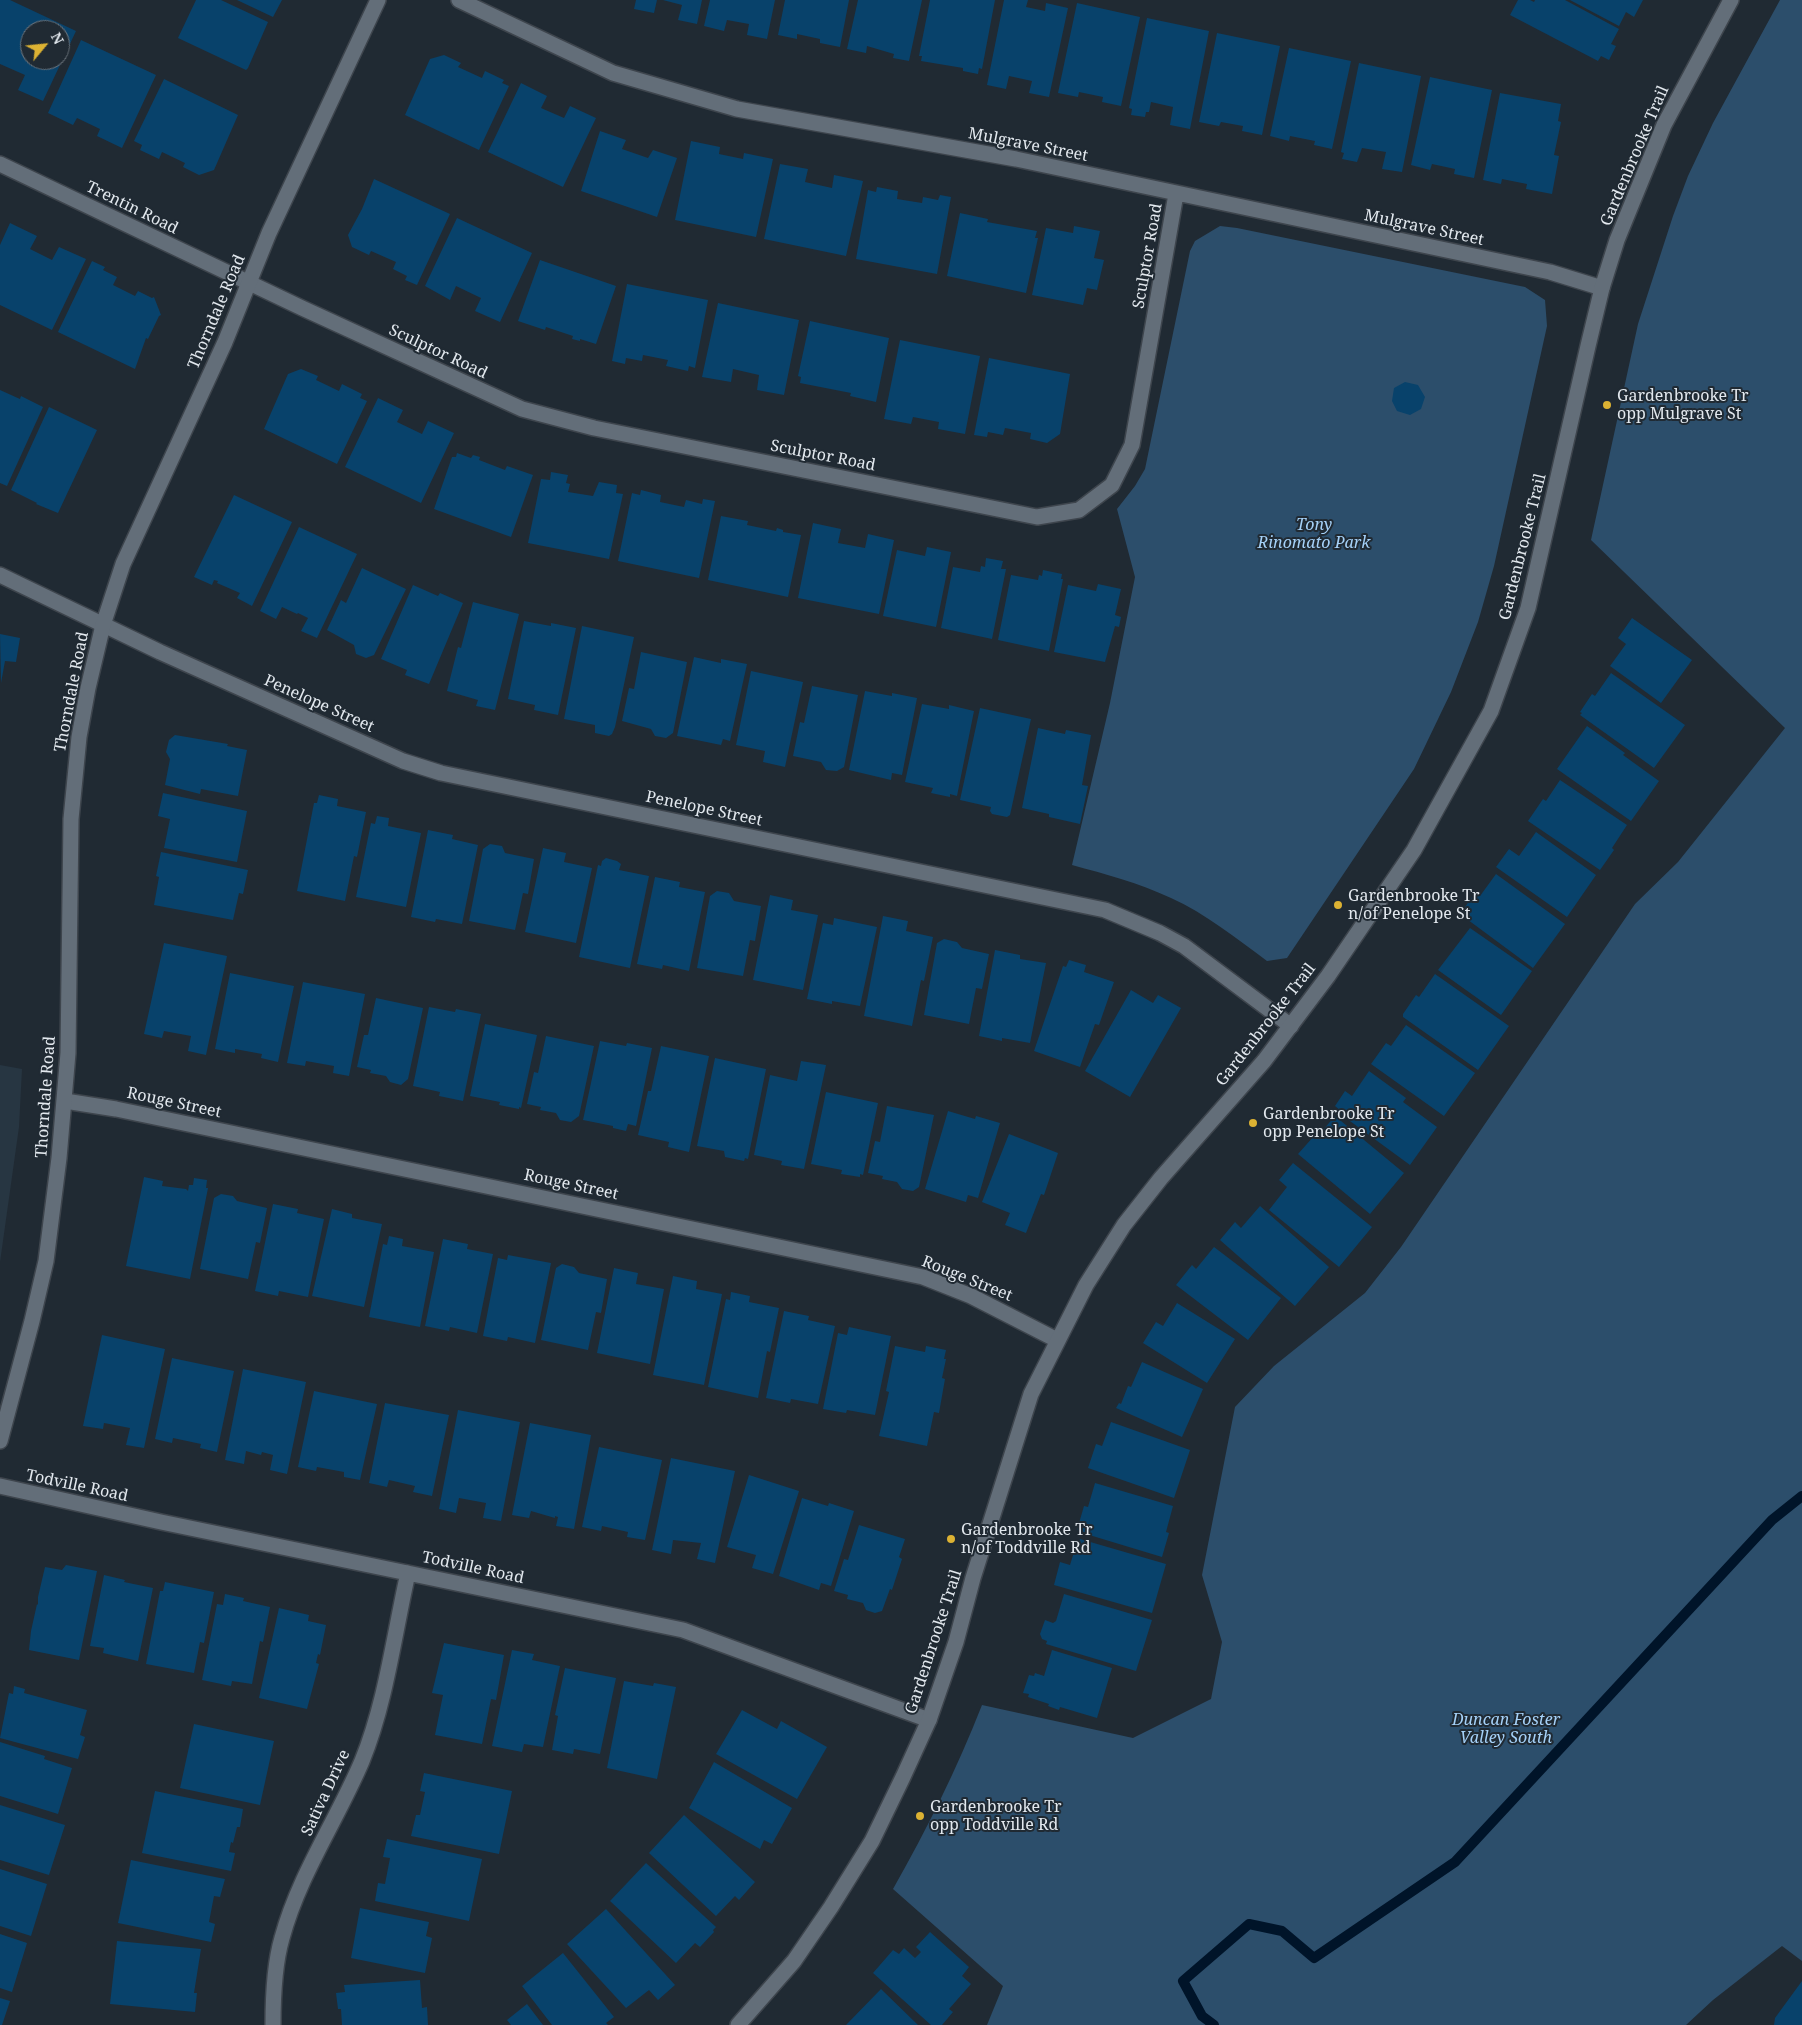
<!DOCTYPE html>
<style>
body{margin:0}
#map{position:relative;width:1802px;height:2025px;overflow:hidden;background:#202a33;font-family:"Noto Serif",serif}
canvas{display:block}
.north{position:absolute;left:20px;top:20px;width:50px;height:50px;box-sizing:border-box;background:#202a33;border:1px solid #6e767e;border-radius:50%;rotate:62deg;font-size:14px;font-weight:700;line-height:20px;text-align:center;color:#e2e8ee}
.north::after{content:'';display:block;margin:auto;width:18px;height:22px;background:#dcb233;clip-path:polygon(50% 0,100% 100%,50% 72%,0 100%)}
</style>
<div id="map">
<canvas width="1802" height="2025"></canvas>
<div class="north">N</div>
</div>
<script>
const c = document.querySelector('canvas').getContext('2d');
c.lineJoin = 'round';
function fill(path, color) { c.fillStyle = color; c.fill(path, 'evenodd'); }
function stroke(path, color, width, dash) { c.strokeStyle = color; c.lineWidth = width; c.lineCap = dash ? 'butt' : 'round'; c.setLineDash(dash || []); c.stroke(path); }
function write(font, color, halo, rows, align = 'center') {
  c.font = font + ' "Noto Serif",serif'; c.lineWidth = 4; c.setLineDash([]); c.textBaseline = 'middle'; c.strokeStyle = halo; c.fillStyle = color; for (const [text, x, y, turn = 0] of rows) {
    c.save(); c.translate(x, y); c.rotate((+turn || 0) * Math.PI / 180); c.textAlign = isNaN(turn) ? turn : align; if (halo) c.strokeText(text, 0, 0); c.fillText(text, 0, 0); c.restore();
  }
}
fill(new Path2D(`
 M0 1065 22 1069 19 1127 0 1262Z`), '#273642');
fill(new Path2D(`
 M1780 0H1802V1961L1782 1946 1713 2000 1686 2025H987L1003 1986 893 1889C927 1829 957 1769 982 1705L1133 1738 1211 1699 1222 1642 1202 1575 1235 1407 1274 1366 1365 1293 1401 1247 1635 904 1678 862 1785 728 1591 540 1638 324 1673 216 1688 176 1713 123Z
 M1220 226 1237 228 1525 287 1545 300 1547 326 1494 566 1478 622 1451 692 1414 769 1287 958 1267 961C1236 938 1206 914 1171 898 1139 883 1105 874 1072 865L1110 703 1135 577 1117 509 1135 486 1145 469 1190 251 1195 241Z`), '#2c4e6b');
stroke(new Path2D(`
 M1214 2025 1202 2016 1183 1981 1249 1924 1282 1931 1314 1958 1455 1862 1772 1520 1802 1496`), '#001429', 10);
fill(new Path2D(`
 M0 0H10L76 31 43 101 18 90 25 75 0 64ZM30 30H60V60H30Z
 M196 0H221L268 22 248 68 246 70 178 38Z
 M237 0H282L273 17Z
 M636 0H657L654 13 634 9Z
 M663 0H702L697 24 678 20 682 5Z
 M710 0H775L767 39 747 35 749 24 727 20 724 31 704 26Z
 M785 0H849L840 47 820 43V39L797 34V39L778 35Z
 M858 0H922L909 61 893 58 894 54 867 46 866 53 847 49Z
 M930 0H995L982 69 979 68 978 74 963 71V68L921 61 922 56H919Z
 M1004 0H1028L1026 7 1045 11 1046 3 1068 8 1049 97 1029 93 1032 81 1009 76 1006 89 987 85Z
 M1518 0H1530L1534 2 1535 0H1565L1619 29 1611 44 1616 46 1609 60 1601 56 1598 61 1510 15Z
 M1570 0H1643L1634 17 1626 12 1619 26Z
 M1077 3 1140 17 1121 106 1102 102 1103 97 1079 92 1078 97 1058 93Z
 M1147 18 1209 31 1190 129 1170 125 1173 107 1151 102 1149 112H1146L1145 117 1131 115 1132 109 1129 108Z
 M1217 33 1280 46 1262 135 1242 131 1243 126 1221 122 1219 126 1199 122Z
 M81 40 156 75 122 148 97 136 100 129 77 118 73 125 48 113Z
 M1289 48 1351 61 1332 149 1314 145 1315 141 1290 136 1289 141 1270 136Z
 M444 55 461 63 458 67 482 78 485 71 504 80 502 83 509 86 479 150 405 115 430 59Z
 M1359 63 1421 76 1402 172 1382 169 1386 152 1362 148 1357 162 1342 159 1344 153 1341 152Z
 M1430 77 1492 90 1474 178 1454 174 1455 169 1432 164 1430 170 1411 165Z
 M164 79 238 115 214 170 199 175 183 167 185 163 162 152 159 159 140 150 142 145 134 141Z
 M521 83 547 96 541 108 564 118 570 106 596 118 563 187 488 152Z
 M1500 93 1561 104 1558 121 1561 122 1554 155 1559 156 1552 194 1526 189 1527 184 1502 179 1501 184 1483 180Z
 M600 131 626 140 622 149 648 158 653 150 677 158 657 217 581 191Z
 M691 141 720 147 719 154 743 159 744 153 773 159 756 237 675 220Z
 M780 164 808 169 805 182 832 188 834 175 863 181 846 256 764 239Z
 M374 179 450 214 417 285 405 280 407 276 393 269 396 262 371 251 369 255 352 247 348 235 362 209Z
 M877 187 898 191 897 199 922 203 923 197 938 200 940 195 951 197 937 274 856 259 868 190 876 192Z
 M960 213 988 219 987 222 1037 231 1035 238H1038L1026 293 947 276Z
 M457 218 532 253 500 322 475 311 481 298 456 286 450 300 425 286Z
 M10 223 37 236 30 249 52 260 59 247 86 259 52 330 0 305V245Z
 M1074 226 1100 231 1094 258 1104 260 1097 290 1087 288 1083 305 1032 295 1046 228 1073 233Z
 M540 260 616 286 596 344 580 339V341L572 339 573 336 546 327 545 330 518 321Z
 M92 261 105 267 103 270 117 277 113 285 135 296 138 291 152 298 154 297 161 315 159 316 148 339 146 338 135 369 58 332Z
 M627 284 708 300 695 368 689 366 688 371 666 366 668 360 643 355 642 361 626 358 625 364 612 361Z
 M718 303 799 320 784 395 757 390 759 375 733 369 731 382 702 377Z
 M810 321 889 338 876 402 850 396 851 393 800 383 801 377 798 376Z
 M900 340 980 356 965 434 938 429 939 422 913 417 911 424 884 419Z
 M989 358 1070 374 1060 434 1047 443 1030 439 1031 433 1005 428 1003 435 988 432 987 437 974 435Z
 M301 369 318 376 316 380 339 391 342 384 362 394 360 398 367 401 337 464 264 429 288 374Z
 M1405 382 1418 385 1425 397 1421 409 1410 415 1397 411 1392 401 1394 388Z
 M0 390 20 399 21 396 43 407 7 486 0 483Z
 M378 398 403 410 397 422 422 434 428 421 454 433 421 503 345 467Z
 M49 407 97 430 58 513 36 504 37 503 11 490Z
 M457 453 471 458 473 455 480 457 479 460 505 470 507 466 533 475 511 537 434 509 452 457H456Z
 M551 472 568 475 566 483 570 484 568 492 593 496 599 482 617 485 616 493 623 494 609 559 528 543 541 479 550 480Z
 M641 490 661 495 660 502 684 507 686 500 702 504 703 499 715 501 699 578 618 561 632 493 640 495Z
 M234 495 292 522 252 606 237 598 240 593 217 583 218 581 214 580 212 585 194 577Z
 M721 516 748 521 747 525 776 531 777 528 783 530V532L801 535 788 597 708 580Z
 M813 523 841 529 838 543 865 548 868 534 894 540 879 614 798 598Z
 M299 527 357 554 317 638 301 631 308 618 298 613 297 614 282 607 276 619 260 611Z
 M927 547 951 552 936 627 883 616 897 550 925 556Z
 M986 558 1003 561 1001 569H1006L992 639 941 628 953 567 980 572 981 566 985 567Z
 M362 568 406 589 374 655 366 658 356 654 354 645 327 630 341 600 346 603Z
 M1043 570 1062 574 1061 579H1063L1049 651 998 640 1011 575 1038 580 1039 575 1042 576Z
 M1098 584 1121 589 1115 615 1121 617 1119 627 1115 626 1105 662 1054 652 1068 585 1096 591Z
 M413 585 438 596 440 593 463 603 429 684 405 675 407 670 381 659Z
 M473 602 519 614 495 710 476 706 478 700 447 691 458 647 461 648Z
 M1632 618 1692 660 1661 703 1610 666 1626 644 1618 638Z
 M524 621 551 626V623L576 628 558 715 534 710 535 705 508 699Z
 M582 626 634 637 615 727 612 734 609 736 595 733V725L564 719Z
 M0 634 20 638 16 662 5 661 1 683Z
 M641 652 687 662 673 733 666 738 655 736 651 729 622 721 629 688 634 689Z
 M694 657 721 663V659L747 664 730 741 723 739 721 745 677 736Z
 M751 671 803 682 785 767 763 762 765 751 736 745Z
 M1611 673 1685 725 1654 768 1580 715 1582 713 1580 712 1592 694 1595 696Z
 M812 686 858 695 844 767 837 771 826 770 821 762 793 756 800 722 804 723Z
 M865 691 892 696V693L917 698 902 775 892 773 891 780 849 770Z
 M922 704 949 709V705L974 711 957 796 950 794V797L931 793 933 788 905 782Z
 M980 708 1031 719 1010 815 1007 817 992 814 990 811 991 807 960 800Z
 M1587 726 1625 753 1623 755 1659 781 1631 821 1557 769Z
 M1038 728 1065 734 1066 730 1091 735 1082 785 1088 786 1080 824 1049 817V814L1022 808Z
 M175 735 228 744 227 746 247 750 238 796 201 789 200 794 165 785 170 759 166 752 169 740Z
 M1560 780 1627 825 1612 848 1614 850 1600 870 1528 821 1543 799 1546 801Z
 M163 793 247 811 237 862 164 848 170 819 158 816Z
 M319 795 338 799 337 806 366 812 357 857 354 856 345 901 297 891 314 803H317Z
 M377 816 389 818 388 826 421 833 406 907 356 897 371 823 375 824Z
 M428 830 453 835 452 839 478 845 462 924 436 919 435 922 411 917Z
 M1536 832 1596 875 1567 917 1496 867 1509 849 1519 856Z
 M490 844 502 846 505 853 534 859 528 894 523 893 515 930 469 921 483 849Z
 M543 848 566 853 564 862 592 868 576 943 525 932Z
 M161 852 248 870 243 894 239 893 233 920 154 905 159 877 156 876Z
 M606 858 617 861 621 864 619 870 649 876 630 968 579 957 598 865 601 866 602 861Z
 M1496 874 1565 924 1533 968 1460 914 1475 893 1480 896Z
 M655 877 680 882 679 887 705 892 689 971 663 965 662 969 637 964Z
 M717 891 729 893 734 901 761 906 755 941 750 940 743 976 697 968 710 896Z
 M770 895 793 900 791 910 818 915 803 990 753 980Z
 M883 916 908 921 906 931 933 937 924 981 921 980 912 1026 864 1016Z
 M834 918 877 927 860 1006 832 1001V1004L807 999 823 923 833 925Z
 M1470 928 1532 971 1501 1015 1438 970Z
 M944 939 957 942 962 948 989 954 982 989 976 988 969 1024 924 1015 937 943Z
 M164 943 227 956 206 1055 188 1051 191 1036 164 1031 162 1038 144 1034Z
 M995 950 1020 955V959L1046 963 1030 1043 1002 1038V1041L979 1036Z
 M1069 960 1086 965 1084 972 1114 982 1099 1025 1095 1024 1080 1067 1034 1051 1063 966 1066 967Z
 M230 973 294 986 278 1062 261 1058 262 1054 235 1049V1053L215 1049Z
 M1435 974 1509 1026 1478 1070 1403 1017V1014L1416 995 1419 997Z
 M303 982 365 994 349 1076 333 1073 334 1066 306 1061 305 1066 287 1063Z
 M1131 990 1153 1003 1158 995 1181 1008 1130 1097 1085 1071Z
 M376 998 423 1008 408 1079 401 1085 390 1082 386 1076 370 1073 371 1070 357 1067 364 1035H368Z
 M429 1007 455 1012 456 1009 481 1014 463 1101 439 1096 440 1092 413 1086Z
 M485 1024 537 1035 521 1108 519 1107V1109L499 1105 500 1102 470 1096Z
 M1406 1025 1475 1073 1444 1116 1371 1064 1386 1043 1391 1046Z
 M546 1036 594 1046 579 1116 571 1122 560 1120 556 1113 540 1110 541 1107 527 1104 534 1072 538 1073Z
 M600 1041 626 1046 627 1043 652 1048 636 1126 628 1124 626 1131 613 1128V1126L583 1120Z
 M661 1046 709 1056 689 1152 668 1147 669 1142 638 1135 648 1091H651Z
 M715 1058 766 1069 748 1159 745 1158 744 1161 725 1157 724 1151 697 1146Z
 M801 1061 826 1065 804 1169 781 1165 782 1161 754 1155 770 1075 797 1081Z
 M1369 1071 1406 1098 1403 1102 1437 1127 1410 1165 1339 1113 1341 1111 1335 1106 1345 1091 1352 1096Z
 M826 1092 878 1103 863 1175 860 1174V1177L841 1174 842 1170 811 1164Z
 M887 1106 934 1115 919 1187 913 1191 902 1189 897 1182 882 1179 883 1176 868 1173 875 1141 880 1142Z
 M948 1111 975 1119 976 1116 1000 1123 978 1198 968 1195 966 1202 925 1189Z
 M1335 1116 1404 1173 1370 1214 1298 1154 1314 1136 1316 1138Z
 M1009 1134 1058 1153 1044 1195 1041 1194 1026 1233 1005 1225 1010 1213 982 1202Z
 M1293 1163 1372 1227 1339 1267 1269 1210 1287 1187 1279 1180Z
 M144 1177 163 1181 162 1186 186 1189 188 1191 189 1185H193L194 1178 207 1180 206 1188H208L190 1279 126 1266Z
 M221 1194 233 1196 237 1201 267 1208 260 1243 256 1242 248 1279 200 1269 214 1198Z
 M273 1204 298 1209 297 1213 324 1219 308 1297 279 1291 278 1296 255 1291Z
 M1260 1206 1329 1267 1295 1306 1220 1240 1235 1222 1241 1228Z
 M332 1209 352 1214V1218L382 1224 364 1307 312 1296Z
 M389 1236 403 1239 402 1246 434 1252 420 1327 369 1317 383 1244 387 1245Z
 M443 1239 468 1244 467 1249 493 1254 477 1333 450 1327 449 1331 425 1326Z
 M1214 1247 1281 1298 1248 1340 1176 1285 1192 1265 1196 1269Z
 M508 1255 551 1263 535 1343 508 1337 507 1341 483 1336 498 1258 507 1260Z
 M562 1264 574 1267 579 1273 607 1279 601 1313 596 1312 588 1350 541 1340 556 1268Z
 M614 1268 638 1273 636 1284 664 1289 650 1364 597 1353Z
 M673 1276 697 1281 696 1289 722 1294 704 1385 653 1375Z
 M731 1292 750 1296 749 1302 779 1308 770 1352 767 1351 758 1398 708 1387 726 1299 730 1300Z
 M1177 1303 1235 1339 1207 1383 1143 1343 1156 1322 1163 1326Z
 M784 1311 809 1316 808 1320 835 1326 818 1404 791 1399 790 1403 766 1398Z
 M849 1327 891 1336 875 1415 847 1410 846 1413 823 1409 838 1333 847 1335Z
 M102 1335 165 1349 144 1448 126 1445 130 1428 104 1423 103 1429 83 1426Z
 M895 1346 925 1352 926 1346 946 1350 944 1359H946L942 1378 945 1379 939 1413 934 1412 927 1446 879 1436 889 1392 886 1391Z
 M172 1358 234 1371 217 1452 200 1448 201 1444 173 1438 172 1443 155 1439Z
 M1142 1362 1203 1389 1182 1437 1116 1408 1119 1403 1121 1404 1128 1386 1131 1387Z
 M243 1369 306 1382 287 1474 270 1470 273 1455 262 1452 261 1455 246 1451 244 1464 225 1460Z
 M314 1391 377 1404 360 1480 344 1477V1472L317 1467 316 1471 298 1467Z
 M385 1403 449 1415 432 1496 413 1492 415 1486 389 1480 387 1487 369 1483Z
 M458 1410 520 1422 501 1521 483 1518 486 1503 459 1498 456 1513 439 1509Z
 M1111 1422 1190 1450 1174 1498 1088 1468 1096 1444 1102 1446Z
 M530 1423 591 1435 574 1529 556 1526 558 1517 555 1516V1518L531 1511 529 1518 512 1515Z
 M599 1447 662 1460 645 1540 627 1537 628 1532 602 1526 601 1531 582 1527Z
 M671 1458 735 1471 715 1563 697 1559 701 1543 673 1540 671 1554 652 1550Z
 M749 1475 799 1491 773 1574 752 1568 756 1555 727 1547Z
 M1095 1483 1173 1506 1166 1532 1169 1533 1162 1557 1086 1534 1087 1533 1077 1530 1084 1506 1088 1507Z
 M802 1498 828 1506 829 1503 854 1511 831 1586 821 1583 819 1590 779 1576Z
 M859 1525 905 1539 899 1557 902 1559 892 1590 890 1589 882 1611 875 1613 866 1610 863 1603 847 1599 848 1595 834 1591 844 1559 848 1560Z
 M1080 1539 1166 1564 1152 1613 1054 1585 1060 1562 1070 1565 1077 1542 1079 1543Z
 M66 1565 97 1571 79 1660 29 1650 31 1631 37 1604 38 1605V1597L45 1567 62 1570Z
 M104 1575 125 1580 124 1582 153 1588 138 1661 103 1653 104 1648 90 1646Z
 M165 1582 214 1592 204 1643 200 1642 194 1673 146 1664 160 1591H163Z
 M225 1594 244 1598 243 1601 270 1607 263 1642 260 1641 252 1684 232 1681 231 1686 202 1680 217 1604 223 1605Z
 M1064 1594 1152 1620 1136 1671 1046 1644 1047 1641 1042 1639 1040 1634 1045 1620 1053 1623 1056 1621Z
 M279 1608 309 1615 308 1621 326 1625 320 1655 318 1654 316 1663 319 1664 307 1709 259 1698Z
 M444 1643 504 1655 496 1700 491 1699 482 1744 435 1735 443 1695 432 1693Z
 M512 1650 534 1654 532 1660 560 1666 543 1747 524 1744 522 1752 492 1746Z
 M1052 1650 1112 1668 1097 1718 1060 1707 1059 1710 1048 1706 1049 1704 1028 1697 1029 1694 1023 1693 1029 1675 1034 1676 1035 1673 1044 1676Z
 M565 1668 616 1678 600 1754 574 1749 573 1754 552 1750 558 1716 555 1715Z
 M624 1681 653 1686 654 1683 676 1687 657 1779 607 1768Z
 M14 1686 25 1689 24 1693 87 1710 80 1735 85 1737 78 1759 0 1738 9 1693 13 1694Z
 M742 1710 777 1729 781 1721 827 1747 797 1799 716 1754Z
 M194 1724 274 1741 260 1805 180 1788Z
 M0 1742 45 1756 44 1759 72 1768 58 1814 0 1796Z
 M714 1762 792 1808 772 1844 764 1840 760 1849 689 1808Z
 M424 1773 512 1791 499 1854 411 1836 416 1815H420L425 1792 420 1791Z
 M155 1791 243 1809 240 1827H237L233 1843 231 1842 229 1852 235 1853 231 1871 142 1853Z
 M0 1805 65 1825 49 1875 0 1860Z
 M684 1815 755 1882 739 1900 735 1896 716 1916 649 1853Z
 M387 1839 482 1859 469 1921 375 1901 378 1883 385 1884 390 1858 383 1857Z
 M131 1860 225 1879 220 1897 214 1896 209 1922 215 1924 211 1942 118 1923Z
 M646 1863 716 1927 713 1930 714 1932 700 1947 695 1943 676 1963 610 1901Z
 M0 1869 47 1884 31 1936 0 1926Z
 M360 1908 429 1922 426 1936 432 1938 425 1973 351 1958Z
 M606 1909 675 1985 658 2000 649 1990 626 2008 567 1944Z
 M930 1932 969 1967 962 1976 971 1984 949 2009 953 2012 942 2025H931L873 1973 893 1950 899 1954 904 1948 915 1958 921 1952 916 1947Z
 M0 1934 27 1943 12 1992 0 1988Z
 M117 1941 201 1949 194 1993H197L195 2012 110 2004Z
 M563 1953 614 2017 606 2023 608 2025H552L522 1986Z
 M420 1980 422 2008 427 2007 428 2025H342L341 2009H338L336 1993 345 1992 344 1985Z
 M1802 1981V2025H1774L1775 2018 1783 2007Z
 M881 1989 918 2025H846Z
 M0 1998 10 2001 2 2025H0Z
 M527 2004 543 2025H511L507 2020Z`), '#08426b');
const minor = new Path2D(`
 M459 0 613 73 737 109 1016 159 1550 272 1602 288
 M0 164 302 308 522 409 594 428 1037 517 1079 510 1112 485 1132 445 1176 194
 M0 575 160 652 403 761 441 773 1105 910 1160 933 1184 946 1291 1026
 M65 1101 116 1109 923 1277 971 1296 1057 1340
 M0 1486 161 1522 683 1630 929 1720
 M273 2025C273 1997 274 1965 282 1938 299 1875 337 1820 362 1761 386 1702 394 1635 408 1573`);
const tertiary = new Path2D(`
 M0 1441 32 1321 46 1261 59 1158 68 1053 71 819 79 737 88 688 103 625 123 564 225 342 269 233 378 0
 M738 2025 794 1961 831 1907 872 1841 903 1777 929 1720 956 1642 973 1578 1031 1394 1086 1285 1124 1225 1161 1178 1264 1061 1328 976 1414 850 1491 711 1528 608 1588 346 1602 288 1617 240 1664 125 1731 0`);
stroke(minor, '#3e454d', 18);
stroke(tertiary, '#3e454d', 18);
stroke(minor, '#636e79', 15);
stroke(tertiary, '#636e79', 15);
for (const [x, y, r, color] of [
 [1607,405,5,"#dcb233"],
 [1338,905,5,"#dcb233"],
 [1253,1123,5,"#dcb233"],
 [951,1539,5,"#dcb233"],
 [920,1816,5,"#dcb233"]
]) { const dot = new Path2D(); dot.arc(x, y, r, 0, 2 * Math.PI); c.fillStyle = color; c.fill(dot); stroke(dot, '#202a33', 2); }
write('16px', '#e2e8ee', '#202a33', [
 ["Mulgrave Street",1028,145,11],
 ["Gardenbrooke Trail",1635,156,-67],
 ["Trentin Road",132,208,26],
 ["Mulgrave Street",1424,228,12],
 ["Sculptor Road",1148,256,-80],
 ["Thorndale Road",217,312,-67],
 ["Sculptor Road",438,352,25],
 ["Sculptor Road",823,456,11],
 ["Gardenbrooke Trail",1523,547,-76],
 ["Thorndale Road",72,692,-79],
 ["Penelope Street",319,704,24],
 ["Penelope Street",704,809,12],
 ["Gardenbrooke Trail",1266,1025,-52],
 ["Thorndale Road",46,1097,-86],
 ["Rouge Street",174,1103,12],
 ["Rouge Street",571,1185,12],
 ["Rouge Street",967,1279,22],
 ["Todville Road",77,1486,12],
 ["Todville Road",473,1568,12],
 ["Gardenbrooke Trail",934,1642,-72],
 ["Sativa Drive",326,1793,-65]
]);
write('16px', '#e2e8ee', '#202a33', [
 ["Gardenbrooke Tr",1617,396],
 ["opp Mulgrave St",1617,414],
 ["Gardenbrooke Tr",1348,896],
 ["n/of Penelope St",1348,914],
 ["Gardenbrooke Tr",1263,1114],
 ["opp Penelope St",1263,1132],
 ["Gardenbrooke Tr",961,1530],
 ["n/of Toddville Rd",961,1548],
 ["Gardenbrooke Tr",930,1807],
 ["opp Toddville Rd",930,1825]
], 'left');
write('italic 16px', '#a5d1f8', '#202a33', [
 ["Tony",1314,525],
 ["Rinomato Park",1314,543],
 ["Duncan Foster",1506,1720],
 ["Valley South",1506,1738]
]);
</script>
